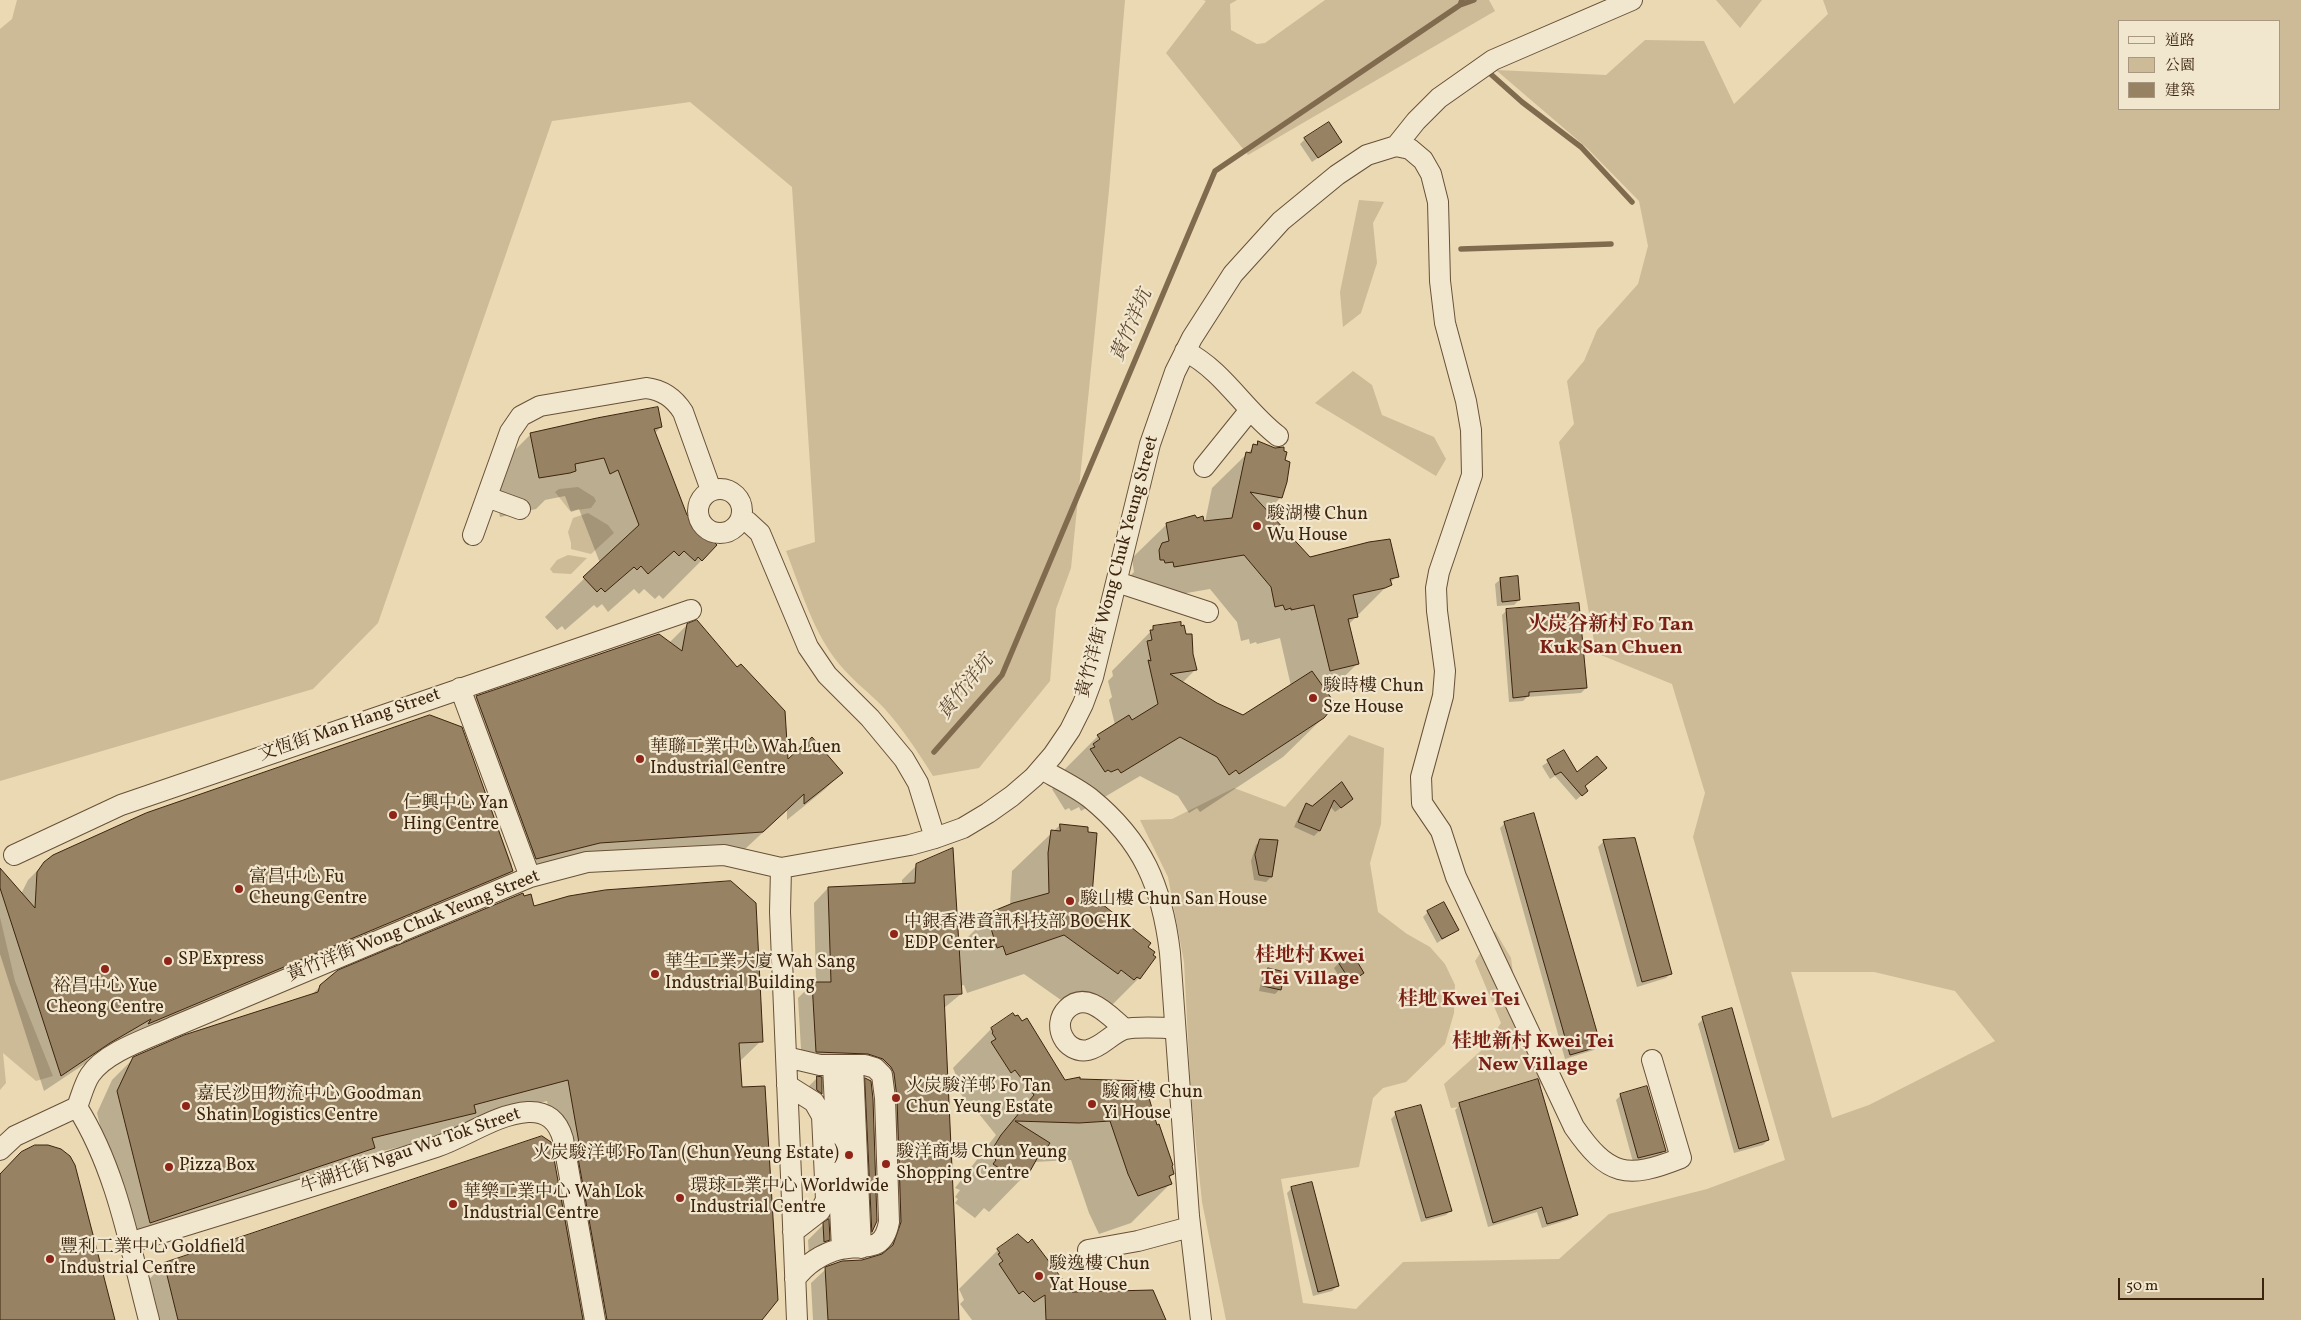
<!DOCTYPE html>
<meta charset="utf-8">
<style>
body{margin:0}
#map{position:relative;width:2301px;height:1320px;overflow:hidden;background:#ead9b3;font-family:Vollkorn,"Noto Serif TC",serif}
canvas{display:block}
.legend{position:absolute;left:2118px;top:20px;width:162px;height:90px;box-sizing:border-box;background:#f1e6ce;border:1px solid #a99881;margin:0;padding:6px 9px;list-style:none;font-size:15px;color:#3d240e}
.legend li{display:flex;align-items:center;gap:10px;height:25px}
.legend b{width:25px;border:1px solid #a99881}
.scale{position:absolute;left:2118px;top:1278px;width:146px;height:22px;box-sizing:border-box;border:2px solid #3d240e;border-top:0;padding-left:6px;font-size:15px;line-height:18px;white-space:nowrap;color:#3d240e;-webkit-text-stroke:4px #f1e6ce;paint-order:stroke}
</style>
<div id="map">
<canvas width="2301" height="1320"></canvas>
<ul class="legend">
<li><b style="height:6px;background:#f1e6ce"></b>道路</li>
<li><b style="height:14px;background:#cdba97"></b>公園</li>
<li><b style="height:14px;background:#978264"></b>建築</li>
</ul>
<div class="scale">50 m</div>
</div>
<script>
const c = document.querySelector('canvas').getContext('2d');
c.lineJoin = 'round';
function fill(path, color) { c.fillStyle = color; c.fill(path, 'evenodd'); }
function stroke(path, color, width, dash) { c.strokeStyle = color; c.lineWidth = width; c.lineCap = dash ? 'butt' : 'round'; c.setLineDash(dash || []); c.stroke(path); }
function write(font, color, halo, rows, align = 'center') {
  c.font = font + ' Vollkorn,"Noto Serif TC",serif'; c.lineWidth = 4.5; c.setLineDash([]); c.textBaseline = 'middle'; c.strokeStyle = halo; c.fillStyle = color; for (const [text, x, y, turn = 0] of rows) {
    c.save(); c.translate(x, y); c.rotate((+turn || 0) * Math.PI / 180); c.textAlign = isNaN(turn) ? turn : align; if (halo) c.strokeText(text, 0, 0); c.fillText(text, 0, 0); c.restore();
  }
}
fill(new Path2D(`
 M17 0H1125L1109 190 1071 568 1056 609 1050 681 979 768 933 776C918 752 903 729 884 708 870 693 853 681 840 665 813 633 801 589 786 551L815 542 792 187 690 102 552 121 378 623 313 689 0 781V29L12 19Z
 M1203 0H1237L1230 4 1231 30 1257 44 1265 43 1325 0H1489L1495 11 1248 155 1166 53 1206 1Z
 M1716 0H1762L1740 28Z
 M1823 0H2301V1320H1226L1202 1202 1191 1096 1184 962 1168 877 1140 820 1172 819 1234 788 1285 807 1349 735 1384 748 1381 824 1370 863 1378 912 1407 934 1430 947 1445 964 1455 985 1454 1013 1445 1044 1406 1082 1383 1088 1373 1098 1359 1167 1281 1179 1303 1303 1356 1309 1403 1262 1559 1259 1609 1214 1707 1189 1785 1160 1693 837 1705 793 1672 684 1596 653 1559 442 1574 424 1567 381 1584 361 1597 330 1638 284 1648 246 1639 201 1587 148 1496 70 1606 75 1645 40 1704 41 1734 104 1828 14ZM2120 21H2280V109H2120ZM1791 972H1874L1955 991 1995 1041 1869 1105 1832 1118Z
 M1359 200 1384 202 1373 223 1377 263 1361 313 1343 327 1340 292Z
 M1353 371 1372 385 1382 415 1434 437 1446 459 1436 476 1315 403Z
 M578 487 594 497 596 501 591 508 570 511 555 492 559 489Z
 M588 513 608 525 614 533 591 554 571 549V543L568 532 573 518Z
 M568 555 587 558 571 574 553 573 550 569 557 560Z
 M0 917 15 981 53 1076 36 1081 3 1053 6 1083 0 1090Z
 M1495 931 1511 958 1521 1035 1536 1070 1546 1083 1485 1104 1451 1108 1444 1084 1484 1048 1501 1023 1475 961Z`), '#cdba97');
fill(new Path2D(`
 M1305 139 1341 142 1312 162 1300 144Z
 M661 427 654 434 702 560 663 599 659 595 655 599 644 589 639 594 634 589 608 612 602 604 597 608 594 605 565 630 562 626 557 630 545 617 600 563 579 509 571 512 565 496 545 500 536 509 500 517 491 474 530 435Z
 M1258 443 1281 497 1266 512 1309 558 1397 576 1348 625 1357 664 1327 694 1323 718 1283 757 1200 812 1197 808 1189 813 1178 796 1140 776 1081 811 1079 807 1071 811 1069 808 1065 810 1052 789 1056 786 1059 775 1098 736 1115 725 1109 700 1112 697 1108 681 1113 676 1112 671 1154 628 1192 655 1196 669 1182 683 1217 704 1243 716 1291 686 1280 638 1257 644 1256 642 1250 644 1249 639 1241 641 1237 622 1210 589 1140 601 1139 596 1130 597 1127 579 1134 572 1132 558 1167 524 1204 527 1212 488Z
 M1501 579 1519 600 1514 605 1497 606 1495 584Z
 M1507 610 1586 688 1581 693 1527 697 1523 701 1509 702 1502 615Z
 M687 625 787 762 842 773 824 790 787 820V810L745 849 582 860 518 875 459 715 476 697 659 635 669 643Z
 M461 728 512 865V871L495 887 92 1059 44 1091 0 954V870L21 894 28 880 45 863Z
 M1563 752 1587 791 1576 800 1555 776 1550 779 1542 766Z
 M1342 784 1346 804 1335 812 1330 806 1319 831 1314 836 1294 827 1302 810 1307 805 1312 807Z
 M1505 823 1599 1045 1594 1050 1565 1059 1500 828Z
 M1060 825 1090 897 1146 947 1154 957 1139 978 1100 1017 1097 1015 1094 1018 1081 1009 1078 1012 1024 974 967 993 964 985 960 986 961 994 944 1008 958 1320H813L811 1283 826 1269 880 1256 887 1237 880 1088 868 1073 802 1066 798 998 813 983H816L814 903 828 888 902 885V880L917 865 958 947 992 913 1010 905 1012 871Z
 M1261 840 1271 877 1266 882 1254 880 1251 861 1256 845Z
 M1634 840 1671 973 1666 978 1637 987 1598 847 1603 842Z
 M534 908 761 1041 739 1062 760 1320H152L143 1285 165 1264 557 1181 561 1177 547 1101 465 1122 454 1134 366 1155 352 1169 129 1243 97 1113 112 1080 134 1058 311 995 321 986Z
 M1428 912 1457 930 1437 943 1423 917Z
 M1339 963 1363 973 1345 986 1334 968Z
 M1268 969 1280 989 1275 994 1259 991 1263 974Z
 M1703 1019 1768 1140 1763 1145 1734 1153 1698 1024Z
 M992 1028 1065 1081 1170 1166 1173 1174 1169 1178 1170 1184 1131 1223 1099 1234 1089 1213 1071 1160 1034 1162 1028 1172 989 1212 984 1208 975 1218 955 1203 958 1199 955 1197 960 1190 955 1188 996 1135 975 1109 972 1111 953 1082 957 1078 953 1068Z
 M817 1078H820L821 1094 806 1109 802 1106V1093Z
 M866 1079 876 1220 872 1231 858 1245 850 1094Z
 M1621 1095 1665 1150 1660 1155 1633 1162 1616 1100Z
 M1460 1105 1576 1214 1571 1219 1542 1228 1537 1212 1488 1227 1455 1110Z
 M1396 1114 1451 1210 1446 1215 1421 1222 1391 1119Z
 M1292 1188 1337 1286 1332 1291 1313 1296 1287 1193Z
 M824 1224 828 1239 809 1256 808 1240Z
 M998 1250 1071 1293 1165 1320H972L960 1304 964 1300 959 1289Z`), '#0003');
stroke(new Path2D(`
 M1460 5 1474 0
 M1485 69 1522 102 1581 147 1632 202
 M1461 249 1611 244
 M934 752 1002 675 1215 171 1460 5 1462 0`), '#816b4f', 5.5);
const building = new Path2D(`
 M1329 122 1342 142 1318 158 1304 138Z
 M658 407 662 427 654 429 687 515 717 545 702 561 698 557 695 561 684 551 679 556 674 551 648 574 641 566 637 570 634 567 605 592 601 588 597 592 583 577 639 525 618 470 610 474 604 458 575 464 576 471 570 473 539 478 530 433 597 418Z
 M1258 441 1275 448 1284 447V451L1287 452 1285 460 1290 462 1287 482 1282 498 1250 492 1310 557 1369 542 1390 539 1399 577 1390 579 1392 585 1385 588 1353 595 1358 617 1348 619 1359 664 1330 671 1314 605 1291 610V608L1285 610 1283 605 1275 607 1271 587 1244 555 1174 567 1173 562 1165 563 1164 560H1160L1159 550 1162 543 1169 541 1166 523 1195 515 1197 518 1203 516 1204 521 1232 518 1246 452 1251 453 1253 444 1257 445Z
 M1518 576 1520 600 1502 602 1500 578Z
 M1579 603 1587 688 1529 692V696L1513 698 1506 609Z
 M697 620 737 667 741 664 785 711 788 759 812 737 843 773 804 804V794L763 832 600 843 536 859 476 696 659 634 682 651 687 624Z
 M1181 622V626L1184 625 1186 634H1192L1193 654 1197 670 1170 674 1217 703 1243 715 1312 671 1334 702 1327 707 1330 711 1324 718 1239 774 1236 770 1229 775 1217 757 1180 737 1121 773 1118 769 1111 772 1108 770 1105 772 1090 749 1095 747 1093 744 1100 739 1097 735 1129 715 1132 720 1158 704 1148 660 1151 661 1147 641 1152 640 1150 630H1153V626Z
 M430 715 462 727 513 871 148 1024 151 1019 110 1043 61 1076 0 888V868L35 908 37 872 44 862 53 855 146 813Z
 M1564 750 1577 772 1597 756 1607 768 1585 786 1588 791 1582 796 1561 772 1555 775 1547 760Z
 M1342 782 1353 799 1341 808 1334 800 1320 831 1298 822 1306 803 1312 806Z
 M1534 813 1601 1046 1570 1055 1504 822Z
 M1060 824 1088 827V832L1097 833 1092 896 1151 943 1148 947 1155 952 1153 955 1156 957 1140 979 1137 977 1134 980 1121 970 1118 974 1064 935 1006 955 1003 946 997 948 989 922 994 920 991 912 1013 903 1049 893 1048 853 1051 830 1060 831Z
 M1635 838 1672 974 1642 982 1603 840Z
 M1260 839 1278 840 1272 877 1259 875 1255 855Z
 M953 848 962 994 944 995 959 1320H828L825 1267 842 1261 862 1260 882 1254 893 1245 901 1222 897 1098 894 1073 891 1067 883 1059 868 1054 816 1052 812 982H831L828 887 915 883 916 864Z
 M731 881 756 903 763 1042 739 1043 742 1087 765 1086 778 1300 762 1320H607L578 1158 582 1160 568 1080 474 1105 476 1113 372 1138 375 1148 150 1223 117 1091 133 1057 184 1035 318 992 320 985 338 970 523 893 524 896 531 894 534 906 569 896 605 890Z
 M1444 902 1459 930 1442 939 1427 911Z
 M1352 953 1364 973 1351 982 1338 962Z
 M1268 968 1285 972 1281 990 1263 986Z
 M1732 1008 1769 1140 1739 1149 1702 1017Z
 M1013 1013 1015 1016 1018 1015 1022 1021 1027 1018 1065 1080 1080 1077V1079L1144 1081 1157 1125 1159 1124 1173 1165 1172 1166 1174 1174 1169 1176 1172 1184 1138 1196 1128 1174 1110 1121 1079 1123 1015 1121 1050 1143 1041 1156 1039 1155 1029 1173 1024 1170 1015 1179 993 1164 996 1160 994 1158 998 1151 993 1148 1001 1135 1034 1095 1015 1070 1011 1073 991 1042 996 1039 992 1033 993 1032 991 1028Z
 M817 1076 822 1077V1094L817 1090Z
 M865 1078 871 1081 873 1099 877 1221 872 1232Z
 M1538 1079 1578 1215 1547 1224 1542 1207 1493 1223 1459 1103Z
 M1647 1086 1666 1151 1638 1158 1620 1094Z
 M1421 1105 1452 1211 1426 1218 1395 1112Z
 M542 1136 551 1142 583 1320H178L164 1263Z
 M35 1145H48L61 1149 70 1156 75 1165 115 1320H0V1174L21 1152Z
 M1312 1182 1339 1286 1318 1292 1291 1187Z
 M829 1219 830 1240 824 1242 823 1223Z
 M1018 1234 1028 1243 1032 1239 1072 1292 1153 1290 1166 1320H1046L1045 1295 1034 1302 1023 1291 1019 1294 999 1264 1003 1261 998 1254 1000 1253 997 1249Z`);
fill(building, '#978264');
stroke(building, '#3d240e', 1);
const minor = new Path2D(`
 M1396 146 1416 121 1439 98 1493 60 1632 0
 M1185 351C1224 371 1244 410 1278 436
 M1204 467 1250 410
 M698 511a22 22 0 1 1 44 0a22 22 0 1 1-44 0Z
 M487 497 520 509
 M741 519 748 522 760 533 808 647 827 675 870 718 904 759 918 783 935 838
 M473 535 510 432 521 416 540 406 646 388C663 390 674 398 683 412L711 490
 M1117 582 1208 612
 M460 688 530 877
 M1041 769C1057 778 1076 787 1090 798 1143 841 1162 886 1170 953L1189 1216 1201 1320
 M14 855 121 805 691 610
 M781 868 780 912 797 1320
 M1125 1029C1110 1017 1087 989 1067 1009 1051 1025 1065 1054 1088 1050 1102 1047 1112 1033 1125 1029 1137 1026 1161 1028 1175 1028
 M786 1057 820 1065H865L875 1068 882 1075 885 1098 889 1222C883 1254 865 1244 840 1249 821 1254 807 1263 795 1279
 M853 1065 861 1248
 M833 1066 842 1249
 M787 1085 814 1102 822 1116 826 1200 820 1211 793 1232
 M77 1107C81 1097 84 1084 90 1075 105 1052 149 1038 173 1027L530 877 587 862 724 855 781 868 910 845 935 838 963 828 988 813 1012 796 1034 777 1053 755 1070 730 1083 704 1093 677 1150 444 1175 372 1192 338 1233 274 1281 221 1337 175 1367 155 1396 146 1410 149 1423 160 1431 174 1438 202 1440 281 1445 323 1466 401 1471 430 1472 475 1439 572 1436 588 1437 611 1445 671 1443 696 1421 777 1422 803 1441 831 1456 877 1574 1127C1608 1176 1626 1180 1681 1158L1652 1060
 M77 1107C117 1170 130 1248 149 1320
 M0 1150 15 1136 77 1107
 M129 1243C232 1211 334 1180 436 1147 466 1137 496 1114 528 1112 547 1111 558 1121 563 1139L595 1320
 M1088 1250 1138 1241 1190 1227`);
stroke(minor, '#685137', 22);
stroke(minor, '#f1e6ce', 20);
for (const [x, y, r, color] of [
 [1257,526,5,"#8f2418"],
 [1313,698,5,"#8f2418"],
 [640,759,5,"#8f2418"],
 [393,815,5,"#8f2418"],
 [239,889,5,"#8f2418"],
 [1070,901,5,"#8f2418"],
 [894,934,5,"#8f2418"],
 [168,961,5,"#8f2418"],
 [105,969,5,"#8f2418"],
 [655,974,5,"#8f2418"],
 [896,1098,5,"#8f2418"],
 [1092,1104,5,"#8f2418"],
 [186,1106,5,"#8f2418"],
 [849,1155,5,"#8f2418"],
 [886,1164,5,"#8f2418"],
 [169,1167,5,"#8f2418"],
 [680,1198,5,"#8f2418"],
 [453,1204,5,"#8f2418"],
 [50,1259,5,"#8f2418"],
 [1039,1276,5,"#8f2418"]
]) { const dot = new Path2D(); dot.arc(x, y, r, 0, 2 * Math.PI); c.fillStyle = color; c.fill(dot); stroke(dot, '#f1e6ce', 2); }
write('18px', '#3d240e', '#f1e6ce', [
 ["駿湖樓 Chun",1267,516],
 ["Wu House",1267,537],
 ["駿時樓 Chun",1323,688],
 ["Sze House",1323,709],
 ["華聯工業中心 Wah Luen",650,749],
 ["Industrial Centre",650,770],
 ["仁興中心 Yan",403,805],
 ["Hing Centre",403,826],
 ["富昌中心 Fu",249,879],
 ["Cheung Centre",249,900],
 ["駿山樓 Chun San House",1080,901],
 ["中銀香港資訊科技部 BOCHK",904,924],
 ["EDP Center",904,945],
 ["SP Express",178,961],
 ["華生工業大廈 Wah Sang",665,964],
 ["Industrial Building",665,985],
 ["裕昌中心 Yue",105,988,"center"],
 ["Cheong Centre",105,1009,"center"],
 ["火炭駿洋邨 Fo Tan",906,1088],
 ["Chun Yeung Estate",906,1109],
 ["駿爾樓 Chun",1102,1094],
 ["Yi House",1102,1115],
 ["嘉民沙田物流中心 Goodman",196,1096],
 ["Shatin Logistics Centre",196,1117],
 ["駿洋商場 Chun Yeung",896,1154],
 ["Shopping Centre",896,1175],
 ["火炭駿洋邨 Fo Tan (Chun Yeung Estate)",839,1155,"right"],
 ["Pizza Box",179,1167],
 ["環球工業中心 Worldwide",690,1188],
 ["Industrial Centre",690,1209],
 ["華樂工業中心 Wah Lok",463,1194],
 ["Industrial Centre",463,1215],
 ["豐利工業中心 Goldfield",60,1249],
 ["Industrial Centre",60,1270],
 ["駿逸樓 Chun",1049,1266],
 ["Yat House",1049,1287]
], 'left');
write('18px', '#3d240e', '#f1e6ce', [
 ["黃竹洋街 Wong Chuk Yeung Street",1119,567,-75],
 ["文恆街 Man Hang Street",350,726,-19],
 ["黃竹洋街 Wong Chuk Yeung Street",414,927,-22],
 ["牛湖托街 Ngau Wu Tok Street",411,1152,-19]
]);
write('italic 19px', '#5f482f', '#f1e6ce', [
 ["黃竹洋坑",1133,326,-67],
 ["黃竹洋坑",967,688,-52]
]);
write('bold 20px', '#7a1f14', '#f1e6ce', [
 ["火炭谷新村 Fo Tan",1611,626],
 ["Kuk San Chuen",1611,649],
 ["桂地村 Kwei",1310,957],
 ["Tei Village",1310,980],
 ["桂地 Kwei Tei",1459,1001],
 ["桂地新村 Kwei Tei",1533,1043],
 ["New Village",1533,1066]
]);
</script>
